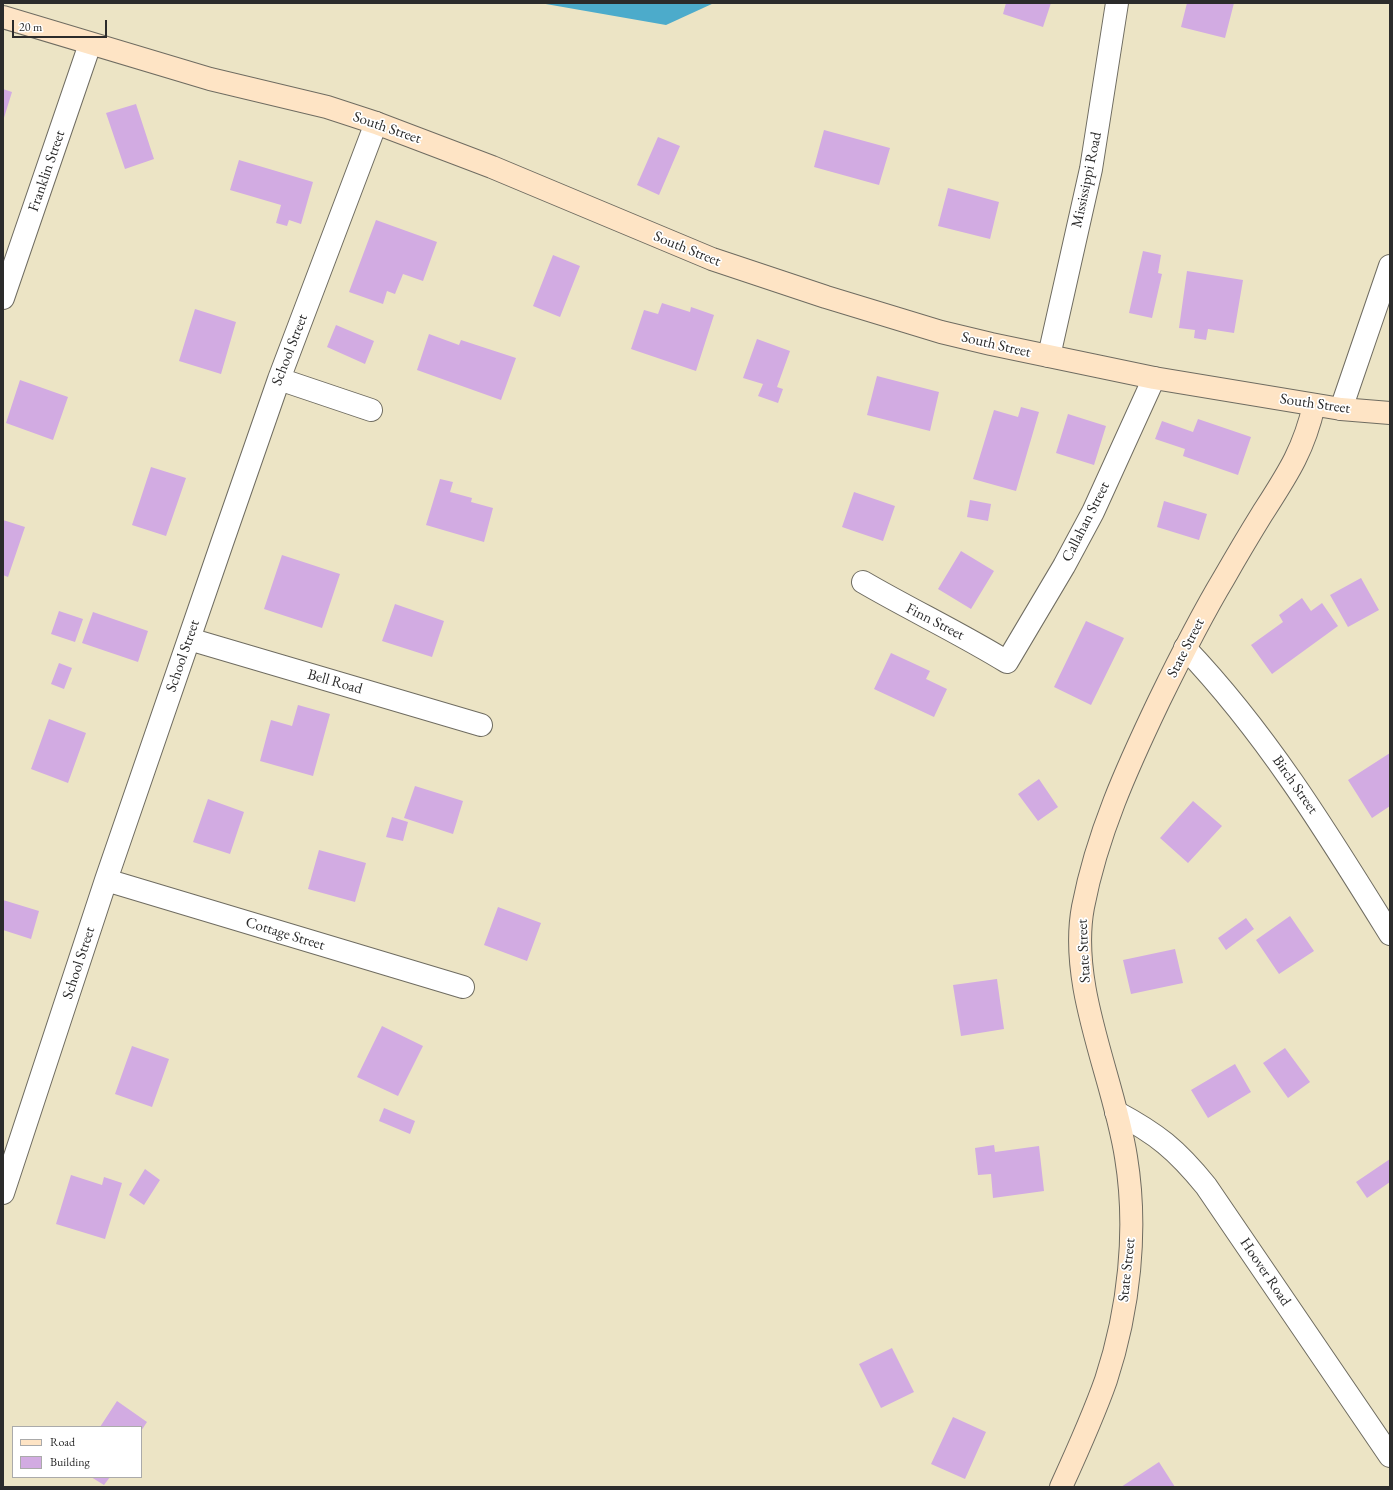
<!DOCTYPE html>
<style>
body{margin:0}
#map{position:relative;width:1393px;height:1490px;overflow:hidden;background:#ece4c5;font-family:"EB Garamond",serif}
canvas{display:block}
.frame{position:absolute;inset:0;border:4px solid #2b2b2b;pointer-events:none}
.legend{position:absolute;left:12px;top:1426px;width:130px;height:52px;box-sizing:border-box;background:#fff;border:1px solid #aaa;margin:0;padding:5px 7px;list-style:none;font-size:12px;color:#2b2b2b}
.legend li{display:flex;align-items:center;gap:8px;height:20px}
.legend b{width:20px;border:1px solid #aaa}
.scale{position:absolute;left:12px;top:20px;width:95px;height:18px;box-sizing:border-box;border:2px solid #2b2b2b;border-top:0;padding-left:5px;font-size:12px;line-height:14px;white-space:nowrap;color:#2b2b2b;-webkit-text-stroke:3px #fff;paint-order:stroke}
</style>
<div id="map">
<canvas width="1393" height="1490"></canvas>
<div class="frame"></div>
<ul class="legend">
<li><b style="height:5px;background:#fee4c5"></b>Road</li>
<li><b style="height:11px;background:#d2abe2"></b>Building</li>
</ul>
<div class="scale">20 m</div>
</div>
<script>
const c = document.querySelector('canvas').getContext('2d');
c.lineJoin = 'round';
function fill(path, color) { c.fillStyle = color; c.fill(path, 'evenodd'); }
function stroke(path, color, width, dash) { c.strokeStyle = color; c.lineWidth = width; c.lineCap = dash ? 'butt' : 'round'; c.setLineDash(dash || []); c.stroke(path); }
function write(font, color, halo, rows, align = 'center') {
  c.font = font + ' "EB Garamond",serif'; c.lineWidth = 3.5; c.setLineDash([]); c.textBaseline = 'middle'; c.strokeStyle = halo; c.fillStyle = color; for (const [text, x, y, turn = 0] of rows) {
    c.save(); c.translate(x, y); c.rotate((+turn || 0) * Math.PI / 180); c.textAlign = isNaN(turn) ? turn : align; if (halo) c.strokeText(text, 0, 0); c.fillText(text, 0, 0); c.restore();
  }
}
fill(new Path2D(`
 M540 3H714L666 25Z`), '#4cabcb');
fill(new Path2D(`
 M1006 3H1051L1043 27 1003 14Z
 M1187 3H1234L1225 38 1181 27Z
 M3 89 12 92 3 121Z
 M136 104 154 159 125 169 106 113Z
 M824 130 890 148 879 185 814 167Z
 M658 137 680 146 659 195 637 185Z
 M239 160 313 182 301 224 289 220 287 226 276 223 281 205 230 190Z
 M948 188 999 202 990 239 938 226Z
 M376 220 437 242 423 281 403 274 395 294 387 291 383 304 349 292Z
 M1143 251 1161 255 1158 273 1162 274 1152 318 1129 313Z
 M553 255 580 266 560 317 533 306Z
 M1187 271 1243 280 1234 333 1208 329 1206 340 1194 338 1195 330 1179 328Z
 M662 303 690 312 691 307 714 315 696 371 631 349 644 310 658 314Z
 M195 309 236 322 221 374 179 361Z
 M336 325 374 341 365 364 327 347Z
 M429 334 459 345 461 340 516 358 501 400 417 370Z
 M757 339 790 351 777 387 783 389 778 403 758 396 763 384 743 378Z
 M877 376 939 392 930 431 867 415Z
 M20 380 68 397 53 440 6 423Z
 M1021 407 1039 412 1016 491 973 479 994 410 1018 417Z
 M1068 414 1106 426 1094 465 1056 453Z
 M1198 419 1251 437 1238 475 1183 456 1185 449 1155 439 1162 421 1193 432Z
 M151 467 186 478 166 536 132 525Z
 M440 479 453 482 450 492 472 498 471 502 493 508 484 542 426 525Z
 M854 492 895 506 883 541 842 527Z
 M970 500 991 504 988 521 967 517Z
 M1164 501 1207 514 1199 540 1157 527Z
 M3 520 25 527 8 577 3 575Z
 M961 551 994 571 971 609 938 589Z
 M282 555 340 574 322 628 264 609Z
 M1361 578 1379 610 1348 627 1330 595Z
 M1302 598 1311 611 1322 603 1338 626 1272 674 1251 645 1283 622 1279 615Z
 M395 604 444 621 432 657 382 641Z
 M59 611 83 619 75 642 51 634Z
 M93 612 148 631 138 662 82 643Z
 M1086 621 1124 638 1091 705 1054 687Z
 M891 653 930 671 926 679 947 689 934 717 874 689Z
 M59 663 72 668 64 689 51 684Z
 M298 705 330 714 313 776 260 761 271 720 292 726Z
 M49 719 86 733 68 783 31 769Z
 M1390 753V806L1372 818 1348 780Z
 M1039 779 1058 807 1038 821 1018 794Z
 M415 786 463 801 453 834 404 818Z
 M208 799 244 812 230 854 193 842Z
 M1193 801 1222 826 1188 863 1160 838Z
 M392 817 408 822 403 841 386 837Z
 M319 850 366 863 355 902 308 889Z
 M3 900 39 911 31 939 3 930Z
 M498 907 541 923 527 961 484 945Z
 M1290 916 1314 951 1279 974 1256 940Z
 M1246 918 1254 929 1226 950 1218 938Z
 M1175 949 1183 983 1131 994 1123 960Z
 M997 979 1004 1029 961 1036 953 985Z
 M382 1026 423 1046 398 1096 357 1077Z
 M132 1046 169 1059 152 1107 115 1094Z
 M1285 1048 1310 1082 1288 1098 1263 1063Z
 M1235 1064 1251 1092 1208 1118 1191 1090Z
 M384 1108 415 1121 410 1134 379 1121Z
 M994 1145 995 1152 1039 1146 1044 1191 993 1198 991 1174 978 1175 975 1148Z
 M1390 1159V1182L1367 1198 1356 1182Z
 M145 1169 160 1180 144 1205 129 1195Z
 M71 1175 102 1185 104 1177 122 1183 105 1239 56 1224Z
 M892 1348 914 1392 881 1408 859 1364Z
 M117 1401 147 1422 141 1431V1427H100Z
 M953 1417 986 1432 965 1479 931 1464Z
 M1159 1462 1175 1487H1121Z
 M91 1477H110L104 1485Z`), '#d2abe2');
const street = new Path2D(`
 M3 298 90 44
 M1049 356 1091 169 1117 3
 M279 379 371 410
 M1341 409 1390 266
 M863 582C911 610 960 633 1007 662L1064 566 1093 512 1154 378
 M189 639 481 725
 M1185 648C1267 734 1328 834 1390 934
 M106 880 463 987
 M1116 1112C1157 1134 1176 1149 1206 1186L1390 1456
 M3 1193 106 880 222 543 279 379 376 123`);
const secondary = new Path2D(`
 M3 17 210 79 327 107 376 123 492 167 712 259 826 297 941 332 991 344 1154 378 1341 409 1390 413
 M1061 1487C1077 1452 1093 1417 1106 1380 1129 1310 1138 1230 1126 1157 1114 1078 1068 987 1083 907 1097 834 1127 768 1159 701 1179 660 1200 618 1224 578 1236 557 1249 535 1262 514 1287 475 1304 450 1314 405`);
stroke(street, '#6f6c61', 24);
stroke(secondary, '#6f6c61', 24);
stroke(street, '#fff', 22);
stroke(secondary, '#fee4c5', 22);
write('15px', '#2b2b2b', '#fff', [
 ["South Street",387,128,19],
 ["Franklin Street",47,171,-71],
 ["Mississippi Road",1087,180,-78],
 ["South Street",687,249,22],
 ["South Street",996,345,13],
 ["School Street",290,350,-69],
 ["South Street",1315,404,8],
 ["Callahan Street",1086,522,-63],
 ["Finn Street",935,622,27],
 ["State Street",1186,648,-63],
 ["School Street",183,656,-71],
 ["Bell Road",335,682,16],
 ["Birch Street",1295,785,55],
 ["Cottage Street",285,934,17],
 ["State Street",1084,951,-93],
 ["School Street",79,963,-72],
 ["State Street",1127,1270,-84],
 ["Hoover Road",1265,1272,56]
]);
</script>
